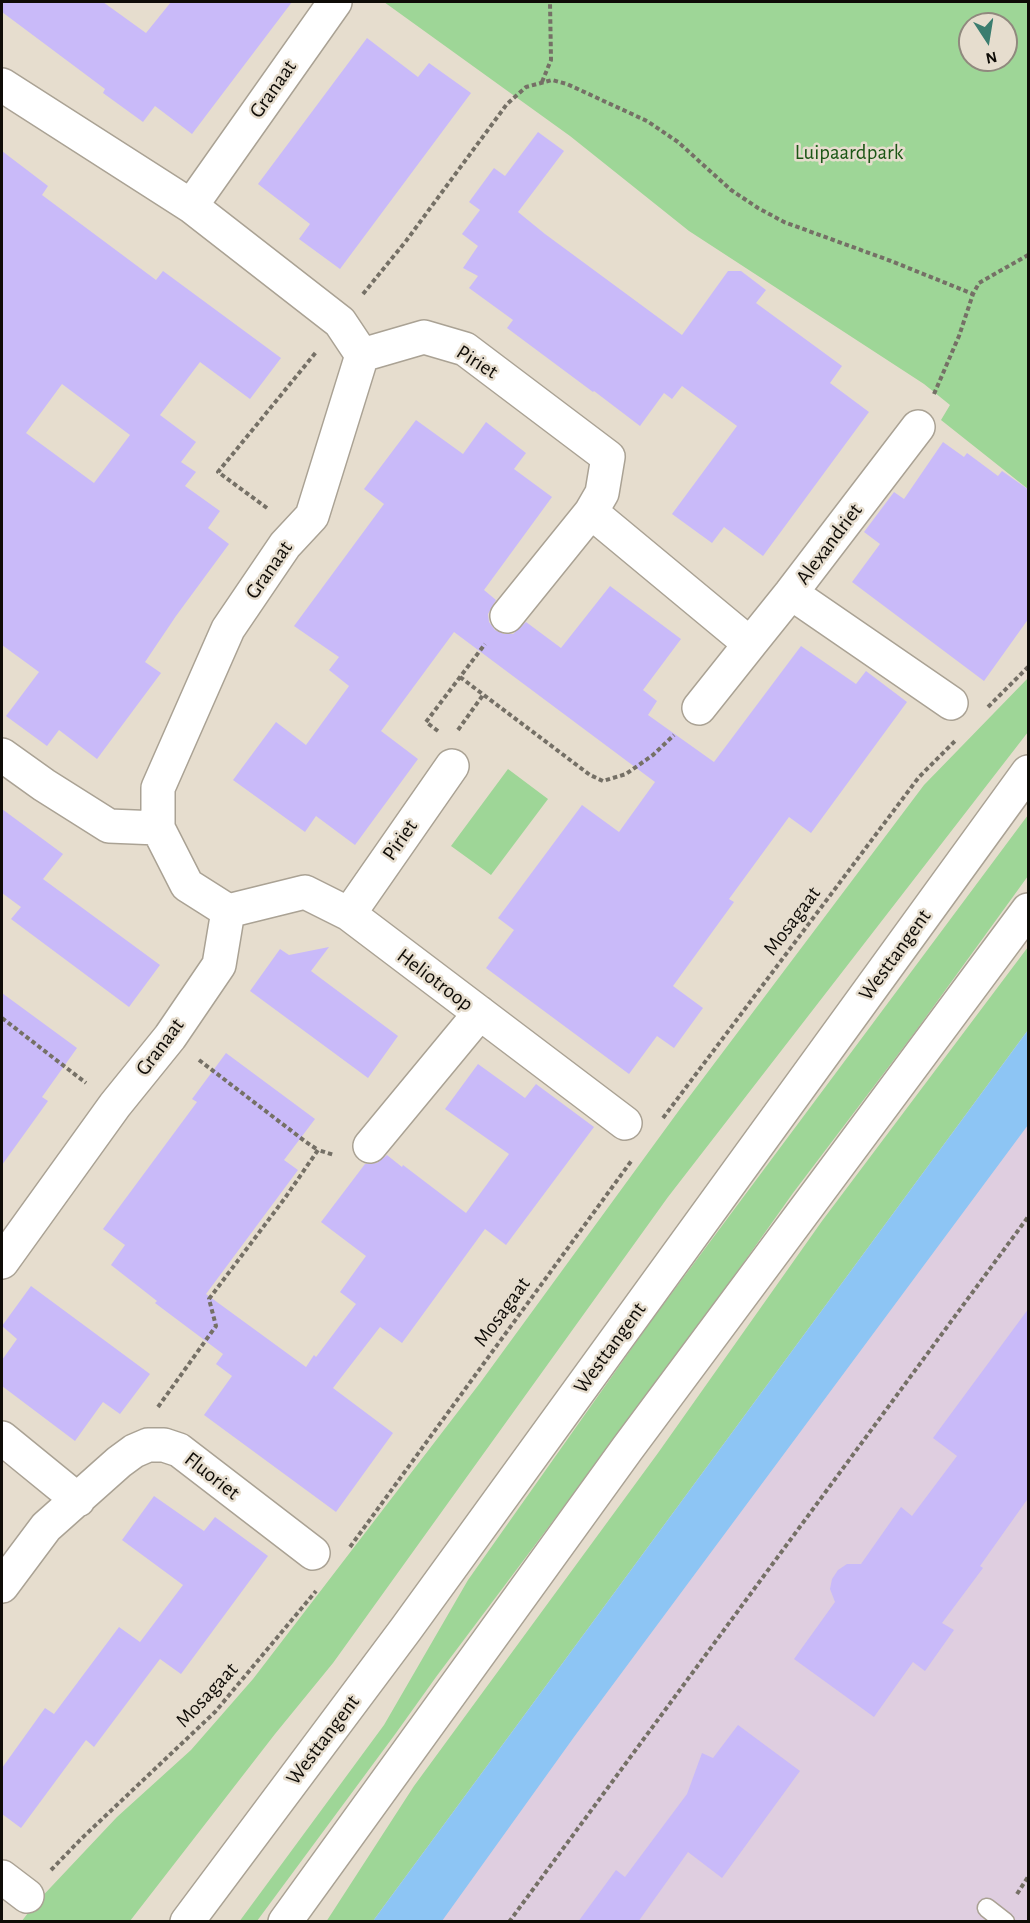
<!DOCTYPE html>
<style>
body{margin:0}
#map{position:relative;width:1030px;height:1923px;overflow:hidden;background:#e6ddce;font-family:"Alegreya Sans",sans-serif}
canvas{display:block}
.frame{position:absolute;inset:0;border:3px solid #0f0c07;pointer-events:none}
.north{position:absolute;left:958px;top:12px;width:60px;height:60px;box-sizing:border-box;background:#e6ddce;border:2px solid #90897e;border-radius:50%;rotate:168deg;font-size:16px;font-weight:700;line-height:24px;text-align:center;color:#0f0c07}
.north::after{content:'';display:block;margin:auto;width:21px;height:27px;background:#3b7d6f;clip-path:polygon(50% 0,100% 100%,50% 72%,0 100%)}
</style>
<div id="map">
<canvas width="1030" height="1923"></canvas>
<div class="frame"></div>
<div class="north">N</div>
</div>
<script>
const c = document.querySelector('canvas').getContext('2d');
c.lineJoin = 'round';
function fill(path, color) { c.fillStyle = color; c.fill(path, 'evenodd'); }
function stroke(path, color, width, dash) { c.strokeStyle = color; c.lineWidth = width; c.lineCap = dash ? 'butt' : 'round'; c.setLineDash(dash || []); c.stroke(path); }
function write(font, color, halo, rows, align = 'center') {
  c.font = font + ' "Alegreya Sans",sans-serif'; c.lineWidth = 5; c.setLineDash([]); c.textBaseline = 'middle'; c.strokeStyle = halo; c.fillStyle = color; for (const [text, x, y, turn = 0] of rows) {
    c.save(); c.translate(x, y); c.rotate((+turn || 0) * Math.PI / 180); c.textAlign = isNaN(turn) ? turn : align; if (halo) c.strokeText(text, 0, 0); c.fillText(text, 0, 0); c.restore();
  }
}
fill(new Path2D(`
 M1028 1087V1921H408Z`), '#dfcee0');
fill(new Path2D(`
 M384 2H1028V489L941 420 950 405 924 384 689 231 570 136ZM970 24H1006V60H970Z
 M1028 678V732L668 1197 333 1663 275 1734 130 1921 21 1922 35 1904 117 1817 191 1750 253 1679 480 1383 680 1109 924 785Z
 M508 769 548 799 491 875 451 846Z
 M1028 815V876L915 1032 793 1193 688 1341 436 1677 396 1733 257 1921 239 1922 384 1725 468 1580 651 1321Z
 M1028 947V1030L373 1921 326 1922 414 1786 658 1453 822 1221Z`), '#9ed697');
fill(new Path2D(`
 M1028 1030V1125L574 1737 442 1921H373Z`), '#8dc5f4');
fill(new Path2D(`
 M2 2H103L146 33 171 2H292L192 134 155 106 143 122 103 93 105 89 2 12Z
 M367 38 418 77 429 63 471 93 340 269 299 239 310 224 258 184Z
 M538 132 564 151 518 212 545 234 682 335 728 271H741L766 290 756 303 842 366 830 383 869 412 763 556 724 527 712 543 672 514 737 426 682 386 672 399 664 393 640 426 594 391 593 392 507 328 513 320 469 288 478 276 463 268 478 246 462 234 480 210 469 202 494 168 505 176Z
 M2 151 48 186 42 195 156 280 163 271 281 358 250 399 200 362 160 415 196 442 181 462 196 472 185 486 220 511 208 528 229 544 176 616 145 662 161 673 97 759 59 730 47 746 6 716 39 672 2 645ZM62 384 130 435 94 483 26 433Z
 M416 420 463 454 486 422 526 453 514 469 552 497 484 590 496 600 488 614 489 622 495 630 504 634H513L526 622 561 648 610 586 681 639 643 690 657 701 648 715 714 762 801 646 856 684 866 671 907 702 811 833 789 817 729 899 734 902 673 986 703 1008 674 1048 657 1036 629 1074 486 968 514 930 498 918 582 805 619 832 655 782 454 632 381 731 418 759 355 845 316 816 305 832 233 780 276 722 306 745 349 686 329 670 339 657 294 626 384 504 364 489Z
 M943 442 964 457 967 453 998 476 1002 471 1029 490V618L984 681 852 582 880 544 864 532 894 492 904 499Z
 M2 809 63 854 43 879 160 965 129 1007 11 919 21 907 2 893Z
 M329 947 311 971 398 1036 368 1078 250 991 280 949 289 955Z
 M2 993 77 1048 42 1097 48 1101 2 1165Z
 M226 1053 315 1119 284 1160 298 1170 206 1294 306 1367 314 1355 316 1357 356 1304 340 1292 366 1256 321 1222 365 1164 377 1163 387 1155 402 1167 403 1165 466 1213 509 1154 445 1109 478 1064 525 1098 536 1084 594 1127 506 1245 485 1229 402 1343 380 1327 333 1388 393 1433 336 1512 204 1415 232 1376 216 1364 223 1354 155 1303 157 1301 111 1265 125 1245 103 1229 197 1102 192 1099Z
 M31 1286 150 1374 120 1414 103 1402 75 1441 2 1386V1360L17 1339 2 1326Z
 M1029 1308V1497L980 1566 983 1568 942 1623 954 1630 925 1671 913 1662 874 1717 794 1659 835 1602 830 1589 832 1579 838 1570 847 1564H861L901 1507 912 1516 957 1456 933 1438Z
 M154 1496 204 1531 215 1517 268 1556 181 1674 160 1659 94 1747 86 1740 21 1828 2 1814V1768L45 1708 54 1714 119 1627 140 1642 183 1585 122 1540Z
 M738 1725 800 1771 722 1878 688 1852 638 1922H578L616 1870 625 1877 687 1794 702 1753 713 1758Z`), '#c9baf9');
const service = new Path2D(`
 M987 1908 1005 1922`);
const minor = new Path2D(`
 M2 85 191 206 340 322 362 355
 M191 206 335 2
 M362 355 424 337 465 349 608 457 602 493 591 512 507 616
 M591 512 750 644 791 593 918 427
 M791 593 951 703
 M699 708 750 644
 M2 755 44 785 109 826 158 828
 M228 911 187 885 158 828V788L228 629 285 545 312 516 362 355
 M228 911 305 892 349 914 625 1123
 M349 914 452 766
 M370 1146 480 1013
 M2 1262 115 1105 170 1037 219 965 228 911
 M2 1438 78 1500
 M2 1586 46 1527 119 1462 134 1451 148 1445H164L179 1450 313 1553
 M2 1877 27 1896`);
const secondary = new Path2D(`
 M187 1922 406 1629 1028 772
 M285 1922 627 1449 1028 910`);
stroke(service, '#aaa294', 21);
stroke(minor, '#aaa294', 36);
stroke(secondary, '#aaa294', 36);
stroke(new Path2D(`
 M542 82 551 60 550 2
 M363 294 406 241 507 104 526 87 552 80 567 84 647 121 678 142 731 190 758 208 784 222 891 261 973 294
 M934 394 959 336 973 294 979 283 1028 255
 M267 508 218 472 317 351
 M460 677 590 775 603 781 626 774 653 755 674 735
 M988 707 1028 667
 M458 730 483 695
 M438 731 426 722 485 644
 M2 1018 86 1083
 M199 1060 306 1142 318 1150
 M663 1118 919 777 956 740
 M158 1407 216 1326 209 1299 285 1198 318 1150 334 1155
 M350 1547 632 1160
 M51 1870 81 1839 215 1712 316 1591
 M1017 1894 1028 1877
 M509 1922 1028 1217`), '#757066', 4, [4.5, 3]);
stroke(service, '#fff', 18);
stroke(minor, '#fff', 33);
stroke(secondary, '#fff', 33);
write('21px', '#0f0c07', '#e6ddce', [
 ["Granaat",273,89,-55],
 ["Piriet",477,362,32],
 ["Alexandriet",829,544,-53],
 ["Granaat",269,570,-55],
 ["Piriet",400,840,-55],
 ["Mosagaat",792,921,-53],
 ["Westtangent",895,955,-54],
 ["Heliotroop",435,980,37],
 ["Granaat",160,1047,-53],
 ["Mosagaat",502,1312,-54],
 ["Westtangent",610,1348,-54],
 ["Fluoriet",212,1476,38],
 ["Mosagaat",207,1695,-47],
 ["Westtangent",323,1740,-53]
]);
write('21px', '#1b5515', '#e6ddce', [
 ["Luipaardpark",849,153]
]);
</script>
